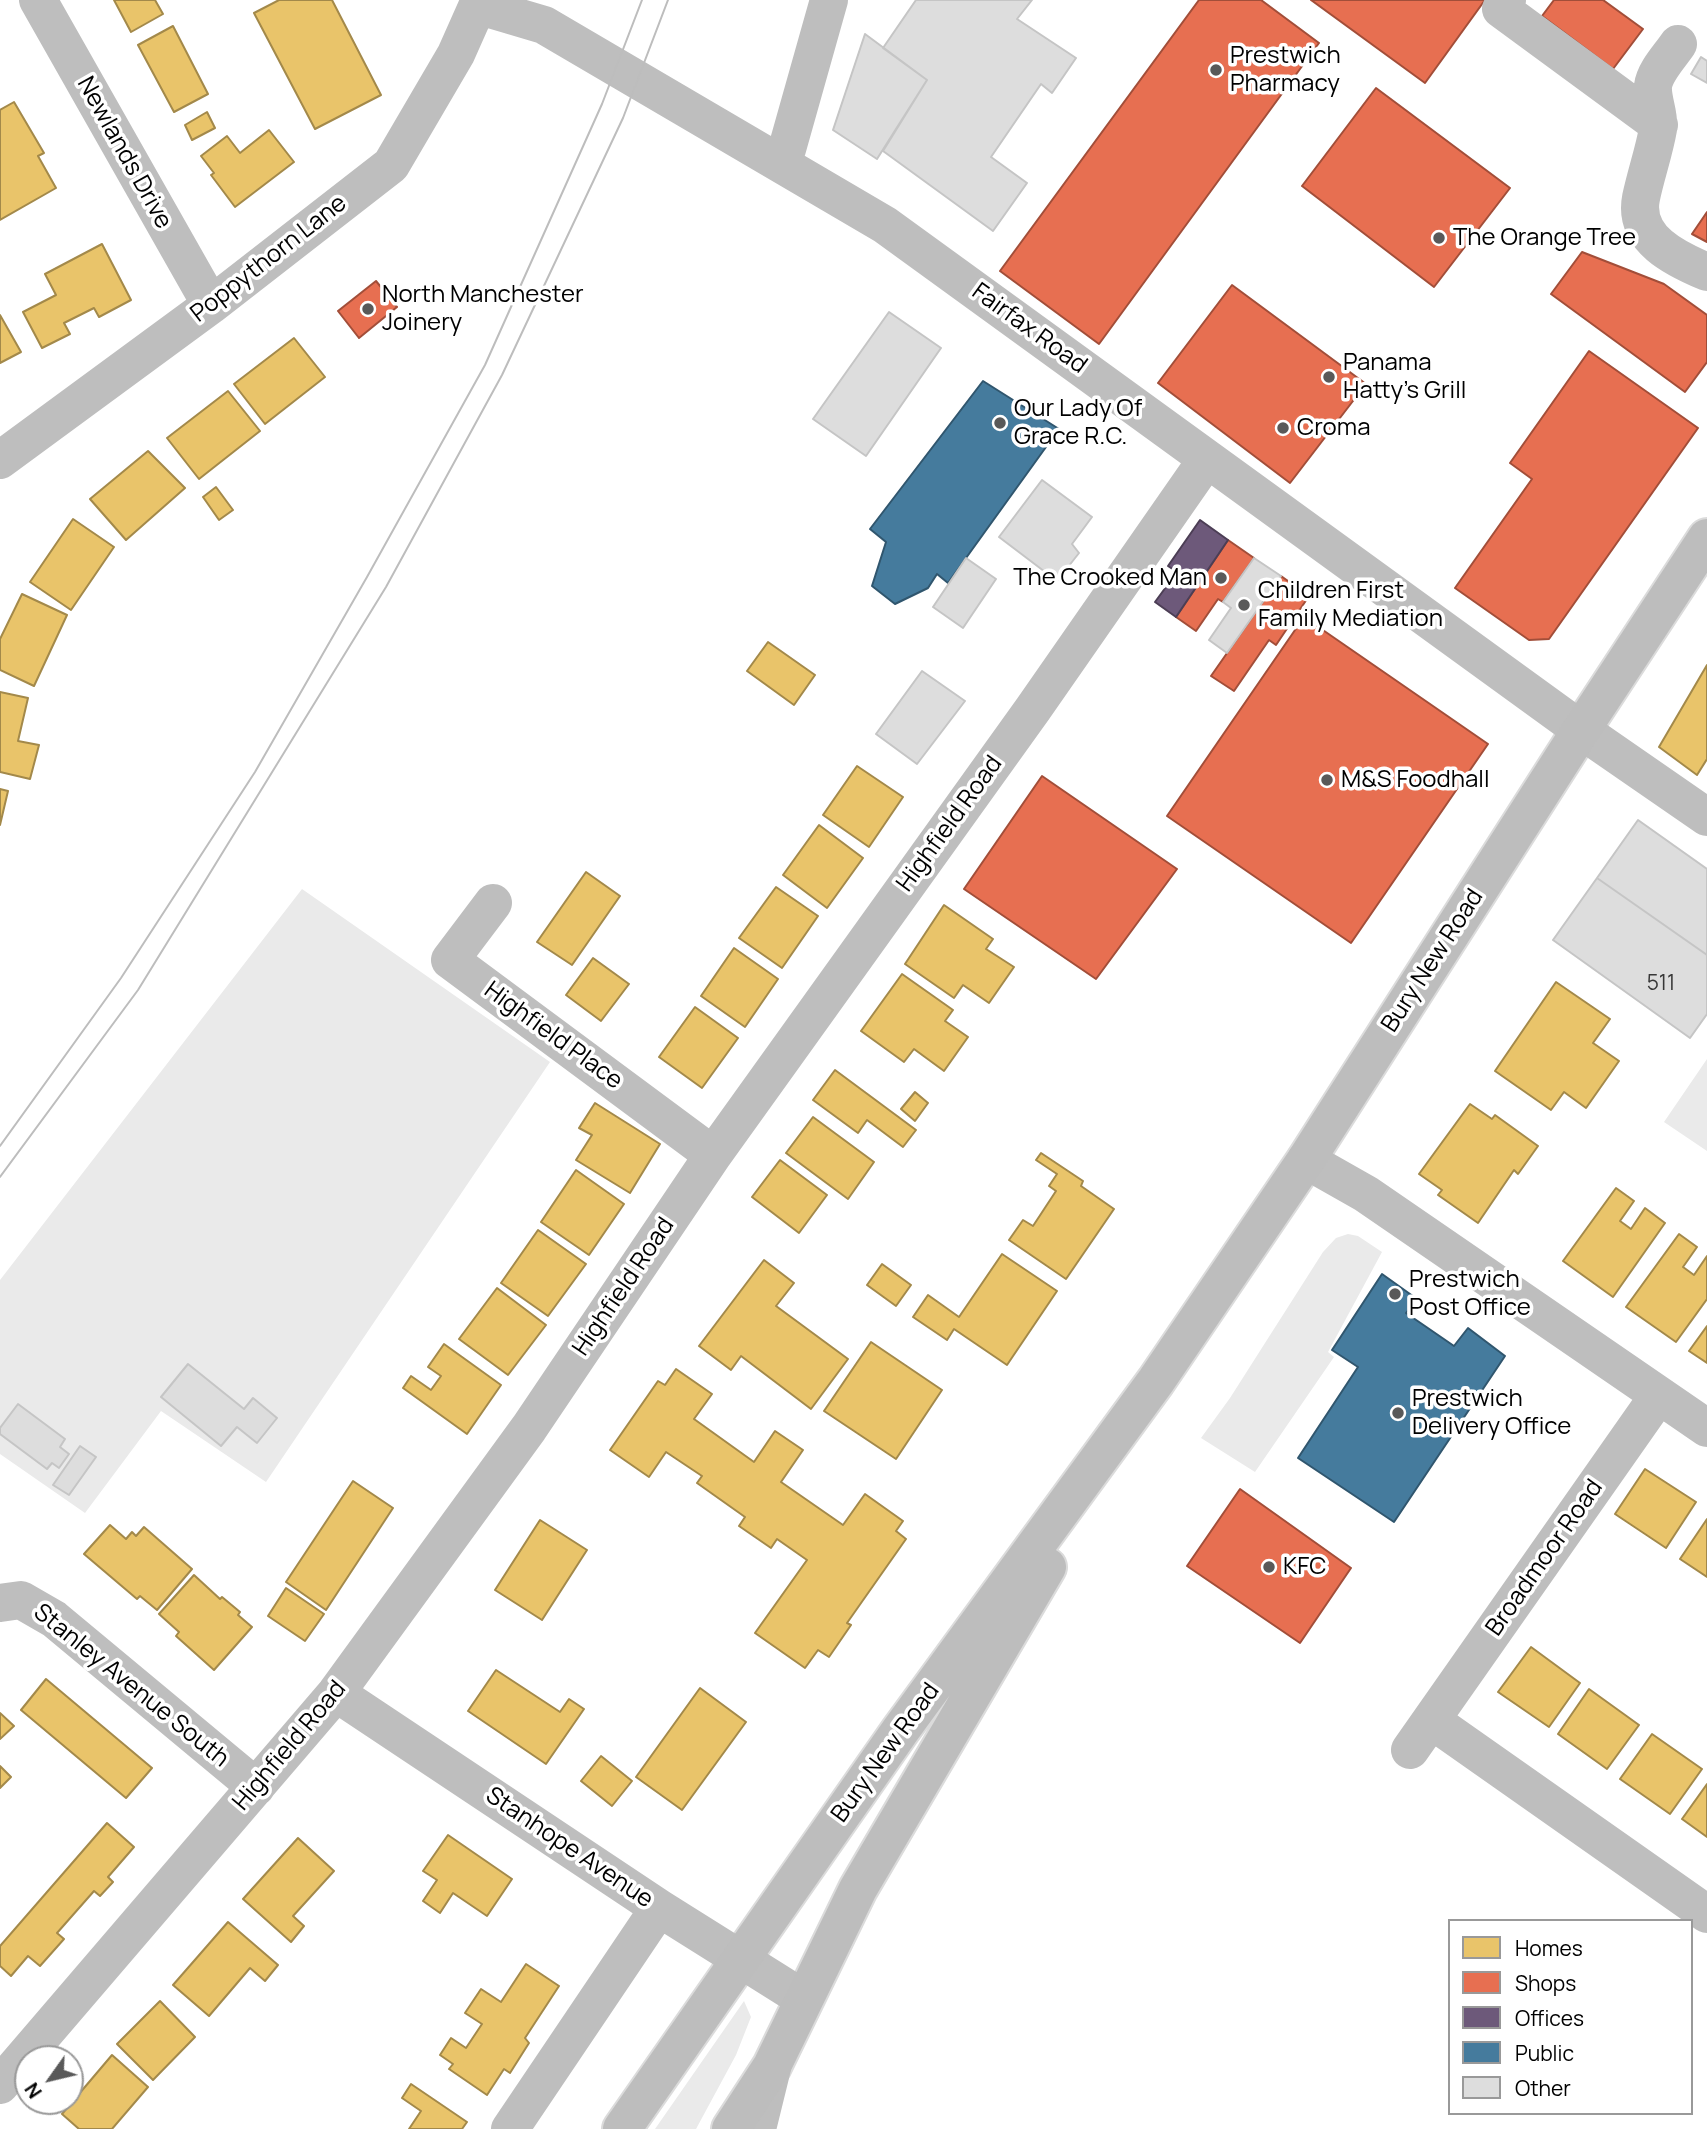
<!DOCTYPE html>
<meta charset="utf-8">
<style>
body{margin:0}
#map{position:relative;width:1707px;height:2129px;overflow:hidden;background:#fff;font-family:Manrope,sans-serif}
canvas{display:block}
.legend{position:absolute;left:1448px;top:1919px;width:245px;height:196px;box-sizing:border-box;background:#fff;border:2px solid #999;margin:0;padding:9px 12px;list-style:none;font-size:21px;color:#000}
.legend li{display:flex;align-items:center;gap:14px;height:35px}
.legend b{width:35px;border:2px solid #999}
.north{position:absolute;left:14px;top:2045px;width:70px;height:70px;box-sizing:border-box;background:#fff;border:2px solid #999;border-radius:50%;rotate:236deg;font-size:19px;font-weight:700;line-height:28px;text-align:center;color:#000}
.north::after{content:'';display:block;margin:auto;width:24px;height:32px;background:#595959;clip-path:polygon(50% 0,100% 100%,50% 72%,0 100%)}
</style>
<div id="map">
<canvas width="1707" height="2129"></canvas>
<ul class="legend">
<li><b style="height:19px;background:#e9c46a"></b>Homes</li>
<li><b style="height:19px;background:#e76f51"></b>Shops</li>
<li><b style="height:19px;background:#6d597a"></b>Offices</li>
<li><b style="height:19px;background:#457b9d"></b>Public</li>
<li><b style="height:19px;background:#ddd"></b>Other</li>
</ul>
<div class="north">N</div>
</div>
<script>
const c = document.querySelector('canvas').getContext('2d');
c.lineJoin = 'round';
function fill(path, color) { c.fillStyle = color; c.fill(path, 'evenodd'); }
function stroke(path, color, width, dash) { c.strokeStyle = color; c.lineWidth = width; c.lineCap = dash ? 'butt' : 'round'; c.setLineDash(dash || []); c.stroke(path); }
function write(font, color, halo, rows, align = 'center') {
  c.font = font + ' Manrope,sans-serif'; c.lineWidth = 7; c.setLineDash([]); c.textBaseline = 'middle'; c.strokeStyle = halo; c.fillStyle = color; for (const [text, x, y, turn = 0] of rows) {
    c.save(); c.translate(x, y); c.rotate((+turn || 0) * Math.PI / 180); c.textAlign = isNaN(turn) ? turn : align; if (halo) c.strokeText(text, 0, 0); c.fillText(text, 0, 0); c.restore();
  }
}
fill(new Path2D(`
 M302 889 550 1062 266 1482 161 1411 85 1513 0 1454V1280Z
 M1707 1059V1151L1664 1122Z
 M1348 1234 1358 1236 1382 1252 1328 1352 1334 1357 1255 1472 1201 1438 1230 1398 1323 1252 1336 1238Z
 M744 2001 751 2017 736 2055 696 2129H655Z`), '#eaeaea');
const homes = new Path2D(`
 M114 0H155L163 14 131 32Z
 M279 0H332L381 95 315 129 254 13Z
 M173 26 208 94 174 112 138 45Z
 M14 102 44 153 38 156 56 188 0 220V110Z
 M207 112 215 128 192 140 185 125Z
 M269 130 294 162 235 207 211 175 214 173 201 156 227 136 240 153Z
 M102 244 131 300 99 317 94 308 64 323 70 334 42 348 23 312 56 295 45 274Z
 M0 315 21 352 0 363Z
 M294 338 325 377 265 424 234 384Z
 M228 391 260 431 199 479 167 438Z
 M148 451 185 488 126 540 90 499Z
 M216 487 233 510 219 520 203 497Z
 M73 519 114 547 71 610 30 582Z
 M22 594 67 615 34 686 0 670V639Z
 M768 642 815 675 794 705 747 671Z
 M1707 665V759L1697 775 1659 747Z
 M0 692 28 698 18 741 39 745 30 779 0 772Z
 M857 766 903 797 869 847 823 815Z
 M0 789 8 791 0 825Z
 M819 825 863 858 827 908 783 875Z
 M586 872 620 896 572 965 537 942Z
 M776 887 818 916 782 968 739 938Z
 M944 905 993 939 986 949 1014 967 989 1003 963 985 954 998 905 964Z
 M734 948 778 979 745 1027 701 996Z
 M593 958 629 984 601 1021 566 995Z
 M902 974 953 1010 945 1021 968 1037 944 1071 914 1049 904 1062 861 1031Z
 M1556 982 1610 1019 1593 1043 1619 1061 1586 1108 1564 1092 1551 1110 1495 1071Z
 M695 1007 738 1038 702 1088 659 1057Z
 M835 1070 916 1130 903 1147 867 1120 858 1133 813 1100Z
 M915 1092 928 1103 915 1121 901 1109Z
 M595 1103 660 1144 630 1193 576 1160 592 1135 579 1128Z
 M1470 1104 1492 1119 1495 1115 1538 1146 1518 1174 1514 1170 1478 1223 1438 1195 1442 1190 1419 1174Z
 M813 1117 874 1162 848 1199 786 1153Z
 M1041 1153 1083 1181 1081 1186 1114 1209 1066 1279 1009 1240 1023 1220 1033 1226 1056 1191 1049 1186 1057 1174 1036 1160Z
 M780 1160 827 1195 799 1233 752 1197Z
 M576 1170 624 1204 589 1255 541 1222Z
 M1616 1188 1634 1201 1620 1221 1631 1229 1645 1208 1665 1223 1613 1297 1563 1261Z
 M538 1230 586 1264 548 1316 501 1283Z
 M1679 1234 1697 1247 1683 1267 1694 1275 1707 1256V1299L1676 1342 1626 1307Z
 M1002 1254 1057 1291 1007 1365 954 1329 947 1340 913 1317 928 1295 959 1317Z
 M764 1260 794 1283 776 1306 848 1359 811 1409 741 1356 731 1370 699 1346Z
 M882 1264 911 1285 896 1306 867 1285Z
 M497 1288 546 1325 508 1375 459 1339Z
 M1707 1326V1363L1689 1351Z
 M871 1342 942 1390 896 1459 824 1411Z
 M444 1344 501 1385 467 1434 403 1388 411 1376 431 1390 441 1376 428 1367Z
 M676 1369 712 1394 694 1419 754 1462 775 1431 803 1450 781 1482 843 1525 865 1494 903 1521 896 1531 906 1539 847 1623 851 1625 829 1657 818 1650 805 1668 755 1633 807 1560 777 1539 771 1548 739 1526 745 1517 697 1483 702 1476 666 1452 649 1477 610 1450 658 1381 665 1385Z
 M1645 1469 1696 1502 1666 1548 1615 1514Z
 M353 1481 393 1508 326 1610 286 1582Z
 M1707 1519V1577L1680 1559Z
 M540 1520 587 1550 542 1620 495 1590Z
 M110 1525 126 1539 132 1532 136 1536 144 1527 192 1569 157 1610 140 1596 137 1599 84 1554Z
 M194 1575 220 1599 222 1597 240 1612 238 1615 252 1627 214 1670 176 1636 179 1632 159 1614Z
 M286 1588 324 1614 305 1641 268 1616Z
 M1531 1647 1580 1683 1549 1727 1498 1692Z
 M496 1670 560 1712 569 1699 584 1709 546 1764 468 1711Z
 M46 1679 152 1768 126 1798 21 1710Z
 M700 1688 746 1722 682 1810 636 1777Z
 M1589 1689 1639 1725 1607 1769 1558 1734Z
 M0 1713 14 1726 0 1739Z
 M1652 1734 1702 1769 1670 1814 1620 1779Z
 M601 1756 632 1781 612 1806 581 1781Z
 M0 1766 11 1777 0 1788Z
 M1707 1784V1837L1682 1819Z
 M107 1823 134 1847 108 1877 113 1882 100 1896 94 1891 57 1933 64 1939 40 1966 28 1956 11 1976 0 1966V1946Z
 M448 1835 512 1879 487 1916 453 1893 440 1913 423 1901 437 1880 423 1871Z
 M298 1838 334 1871 293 1916 304 1926 291 1942 243 1899Z
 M228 1922 278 1965 265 1981 250 1968 209 2016 173 1985Z
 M526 1964 559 1986 525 2038 529 2043 510 2073 504 2069 487 2095 449 2069 453 2064 440 2055 451 2038 466 2048 482 2024 465 2013 481 1989 501 2002Z
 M160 2001 195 2037 153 2080 117 2044Z
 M112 2055 148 2087 112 2129H79L62 2114Z
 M411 2084 467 2122 462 2129H409L421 2111 402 2098Z`);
fill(homes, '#e9c46a');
stroke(homes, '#a3894a', 2);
const shops = new Path2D(`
 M1199 0H1261L1319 43 1099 344 1000 271Z
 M1311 0H1485L1425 83Z
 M1554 0H1603L1643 29 1613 69 1542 16Z
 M1376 88 1510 188 1434 287 1302 186Z
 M1707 212V242L1692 234Z
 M1582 252 1664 284 1707 315V362L1685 392 1551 294Z
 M376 281 397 307 359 338 338 311Z
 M1232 285 1366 384 1290 483 1158 383Z
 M1589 351 1698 428 1549 639 1529 640 1455 588 1532 479 1510 463Z
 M1228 540 1254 558 1223 602 1218 599 1196 631 1176 617Z
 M1281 576 1309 596 1276 645 1269 640 1234 691 1211 676Z
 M1304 617 1488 744 1351 943 1167 816Z
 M1042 776 1177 869 1096 979 964 889Z
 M1240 1489 1351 1568 1300 1643 1187 1566Z`);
fill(shops, '#e76f51');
stroke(shops, '#a24e39', 2);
const offices = new Path2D(`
 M1200 520 1228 540 1176 617 1155 602 1177 572 1168 566Z`);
fill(offices, '#6d597a');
stroke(offices, '#4c3e55', 2);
const public = new Path2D(`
 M983 381 1059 429 948 583 937 574 928 588 895 604 872 586 886 542 870 529Z
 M1382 1274 1417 1299 1406 1313 1454 1346 1468 1328 1505 1356 1394 1522 1298 1458 1358 1367 1332 1350Z`);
fill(public, '#457b9d');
stroke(public, '#30566e', 2);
const building = new Path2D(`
 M916 0H1032L1017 19 1076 58 1052 93 1041 84 991 157 1027 183 993 231 883 151 927 80 883 48Z
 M865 34 927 80 877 159 833 130Z
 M1701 57 1707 61V83L1691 74Z
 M889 312 941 348 866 456 813 419Z
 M1042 480 1092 517 1072 544 1079 553 1057 581 999 537Z
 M966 558 996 579 963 628 933 607Z
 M1254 558 1281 576 1227 653 1209 640 1231 608 1223 602Z
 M922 671 965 701 917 764 876 734Z
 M1638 820 1707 869V955L1597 878Z
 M1597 878 1707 955V1014L1690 1038 1553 940Z
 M188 1364 244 1409 253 1398 277 1418 257 1443 237 1427 221 1446 161 1397Z
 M18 1404 65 1439 60 1447 69 1454 59 1468 52 1463 47 1469 0 1434V1428Z
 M80 1446 96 1457 69 1495 53 1485Z`);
fill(building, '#ddd');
stroke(building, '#c5c5c5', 2);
const highway = new Path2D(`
 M622 2129 900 1731 1156 1381 1306 1160 1581 730 1707 538
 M731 2129 772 2066 858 1889 1047 1567`);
stroke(highway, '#dbdbdb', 42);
stroke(new Path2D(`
 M38 0 211 305
 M1507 0 1501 9 1659 125
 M480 6 544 25 885 225 1581 730 1707 817
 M1678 44C1670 56 1655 71 1653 86 1652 100 1660 115 1658 129 1654 152 1646 174 1641 198 1633 239 1676 259 1707 272
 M781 162 787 149 829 0
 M0 460 211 305 391 165 456 54 480 0
 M493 903 450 960 713 1155
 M1306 1160 1366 1194 1707 1428
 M0 1603 21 1600 54 1619 256 1787
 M336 1693 659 1908 804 1999
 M1431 1720 1707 1914
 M1410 1750 1659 1395
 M0 2085 336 1693 529 1428 713 1155 1033 709 1207 459
 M510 2129 659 1908
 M757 2129 772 2068`), '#bebebe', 38);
stroke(highway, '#bdbdbd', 38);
stroke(new Path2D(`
 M0 1146 121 978 255 772 367 577 485 365 602 104 642 0
 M0 1177 138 990 386 587 502 375 623 118 668 0`), '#bdbdbd', 2);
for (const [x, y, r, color] of [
 [1216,70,7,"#595959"],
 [1439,238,7,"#595959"],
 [368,309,7,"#595959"],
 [1329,377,7,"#595959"],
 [1000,423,7,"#595959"],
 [1283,428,7,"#595959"],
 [1221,578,7,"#595959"],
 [1244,605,7,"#595959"],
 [1327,780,7,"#595959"],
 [1395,1294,7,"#595959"],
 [1398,1413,7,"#595959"],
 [1269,1567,7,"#595959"]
]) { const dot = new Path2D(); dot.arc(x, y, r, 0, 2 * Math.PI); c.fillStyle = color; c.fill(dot); stroke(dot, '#fff', 2.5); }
write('21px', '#373737', null, [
 ["511",1661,984]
]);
write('24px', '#000', '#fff', [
 ["Prestwich",1230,56],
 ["Pharmacy",1230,84],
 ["The Orange Tree",1453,238],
 ["North Manchester",382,295],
 ["Joinery",382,323],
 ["Panama",1343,363],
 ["Hatty’s Grill",1343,391],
 ["Our Lady Of",1014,409],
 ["Grace R.C.",1014,437],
 ["Croma",1297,428],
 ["The Crooked Man",1207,578,"right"],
 ["Children First",1258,591],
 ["Family Mediation",1258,619],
 ["M&S Foodhall",1341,780],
 ["Prestwich",1409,1280],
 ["Post Office",1409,1308],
 ["Prestwich",1412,1399],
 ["Delivery Office",1412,1427],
 ["KFC",1283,1567]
], 'left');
write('24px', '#000', '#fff', [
 ["Newlands Drive",124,153,61],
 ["Poppythorn Lane",269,259,-38],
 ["Fairfax Road",1029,329,36],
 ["Highfield Road",950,824,-54],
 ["Bury New Road",1433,961,-57],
 ["Highfield Place",553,1036,36],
 ["Highfield Road",624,1287,-56],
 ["Broadmoor Road",1545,1558,-55],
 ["Stanley Avenue South",131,1686,39],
 ["Highfield Road",290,1746,-50],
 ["Bury New Road",886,1753,-54],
 ["Stanhope Avenue",569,1848,34]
]);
</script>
